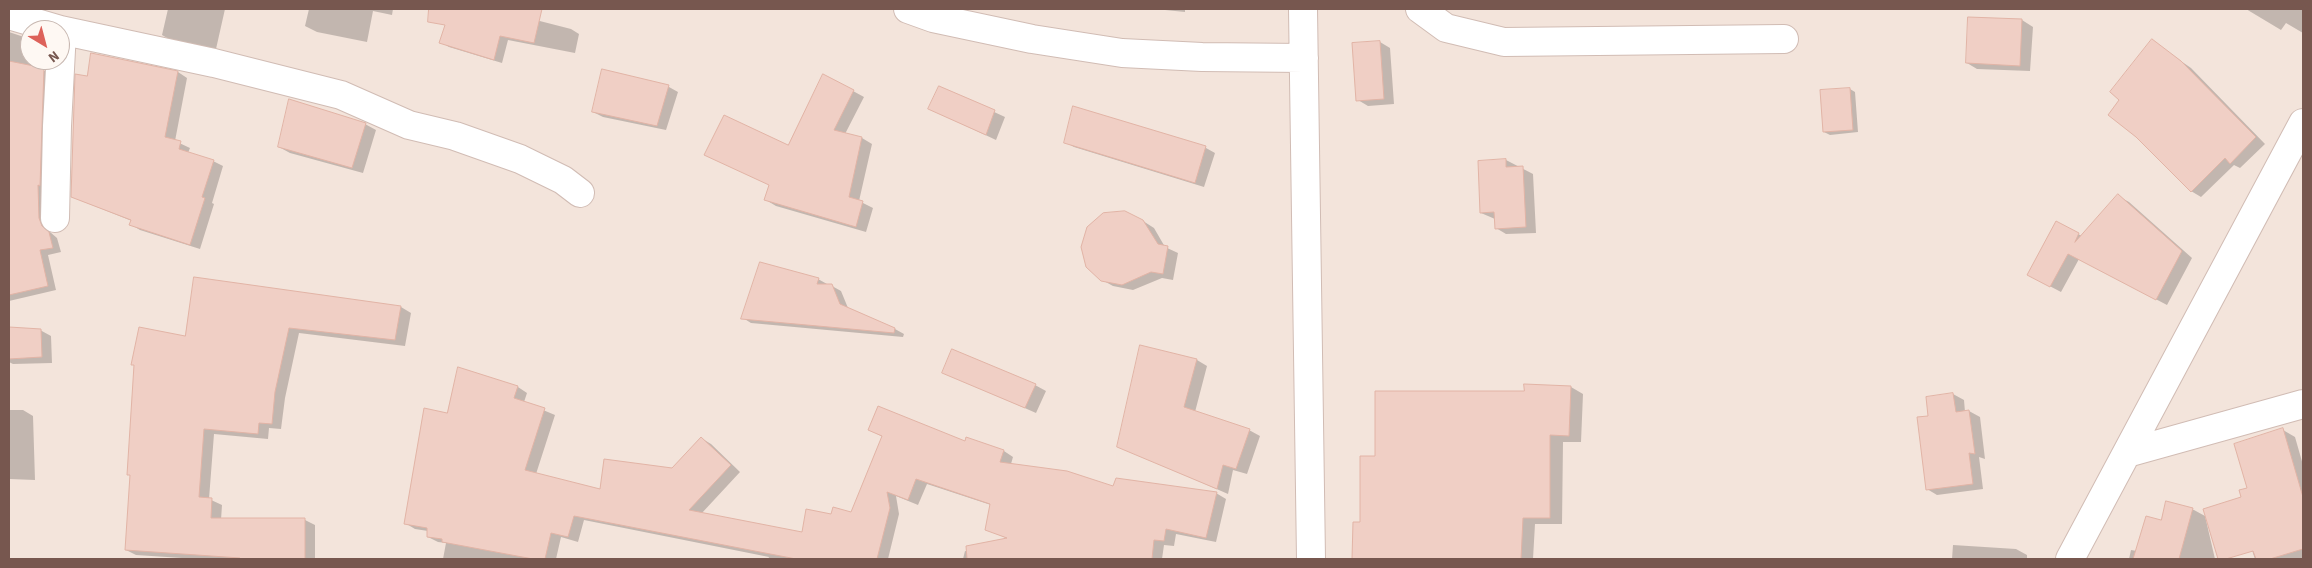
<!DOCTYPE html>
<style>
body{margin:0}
#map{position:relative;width:2312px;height:568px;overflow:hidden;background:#fcf3ec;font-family:"Source Sans 3",sans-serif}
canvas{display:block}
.frame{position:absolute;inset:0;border:10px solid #77574f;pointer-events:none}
.north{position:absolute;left:20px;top:20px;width:50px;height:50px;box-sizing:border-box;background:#fef8f3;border:1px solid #c8b8b1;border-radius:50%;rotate:143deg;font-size:14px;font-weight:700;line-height:20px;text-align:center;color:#77574f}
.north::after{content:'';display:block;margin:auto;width:18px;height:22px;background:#dd625a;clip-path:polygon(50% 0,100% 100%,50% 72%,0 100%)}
</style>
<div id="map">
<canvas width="2312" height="568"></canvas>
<div class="frame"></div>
<div class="north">N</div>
</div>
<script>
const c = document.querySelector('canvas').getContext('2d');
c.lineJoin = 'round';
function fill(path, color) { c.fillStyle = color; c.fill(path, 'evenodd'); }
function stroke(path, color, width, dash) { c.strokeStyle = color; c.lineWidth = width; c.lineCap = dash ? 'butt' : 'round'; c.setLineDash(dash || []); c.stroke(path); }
fill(new Path2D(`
 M9 9H2303V559H9ZM30 30H60V60H30Z`), '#f3e4db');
fill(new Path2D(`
 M168 9H225L216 49 174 42 162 35Z
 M309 9H393L392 15 373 11 367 42 317 32 305 26Z
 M451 9H461L482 15 484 9H493L571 29 579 34 575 53 508 40 502 63 449 47 441 42Z
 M1155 9H1185V12Z
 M2246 9H2303V33L2286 23 2281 30Z
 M1969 18 2022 20 2033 27 2030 71 1977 69 1967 63Z
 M9 32 30 39V60H37L35 67 52 74 47 223 50 232 57 238 61 252 48 255 56 290 9 301Z
 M2152 41 2191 68 2265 144 2240 168 2234 165 2201 197 2191 191 2121 99Z
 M1380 42 1390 48 1394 104 1368 106 1358 100Z
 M603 71 669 87 678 92 666 130 603 117 593 112Z
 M178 72 187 78 175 141 190 148 188 153 213 161 223 166 212 203 214 204 200 249 140 230 130 224 132 221 72 197 88 78Z
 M940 87 1005 117 996 140 930 109Z
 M1850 89 1855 92 1858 132 1830 135 1824 132Z
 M853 91 864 97 845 134 862 138 872 144 859 201 873 208 866 232 776 206 766 200 788 147Z
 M1074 107 1206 148 1215 153 1204 187 1074 147 1065 142Z
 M365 124 376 130 363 173 290 153 279 147Z
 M1506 160 1533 174 1536 233 1506 234 1496 228 1495 219 1481 213Z
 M2118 196 2129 202 2192 258 2167 305 2079 259 2061 292 2040 281 2056 223 2082 236Z
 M1143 221 1154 228 1165 247 1178 253 1173 280 1162 278 1133 290 1113 286 1102 280Z
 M818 279 827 284 826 286H832L841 291 848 308 895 329 904 334 903 337 751 323 743 318Z
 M401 307 411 313 405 346 299 333 285 398 281 429 269 428 268 439 214 434 209 499 222 505 221 520H305L315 525V559H197L136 555 126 550 132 476 128 474 187 337Z
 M9 328 40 330 51 336 52 363 13 364 9 362Z
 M1141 346 1197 360 1207 366 1195 412 1249 430 1260 436 1247 474 1233 470 1228 494 1118 446Z
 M943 372 1035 385 1046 391 1036 413Z
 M518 387 527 393 524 402 555 415 536 474 601 490 672 469 701 438 711 444 740 472 701 514 803 534 832 515 852 513 883 437 870 430 966 443 1004 451 1013 457 1011 464 1113 488 1216 493 1226 499 1216 542 1176 534 1174 546 1164 545 1162 559H1072L1048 554 1029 545 1025 559H963L965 551 982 555 1008 539 986 529 991 505 927 484 918 505 896 496 899 514 888 559H768L769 557 584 520 578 542 561 537 556 559H443L446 543 438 542 428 537V531L415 529 405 523 448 415Z
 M1571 387 1583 394 1581 442H1563L1562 524H1535L1533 559H1353L1376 458 1525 392Z
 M1953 394 1964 400 1965 412 1969 411 1980 417 1985 459 1979 457 1983 489 1937 495 1927 489 1930 417Z
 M9 410H23L33 416 35 480 9 479Z
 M2283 430 2295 437 2303 465V559H2255L2235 500 2242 498Z
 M2167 503 2194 510 2205 516 2215 559H2129L2131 550 2137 551 2162 521Z
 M1953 545 2016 549 2027 555V559H1952Z`), '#0003');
const building = new Path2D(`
 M429 9H542L534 43 500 36 494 60 439 43 445 25 428 22Z
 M1968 17 2022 19 2020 66 1966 63Z
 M2152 39 2181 61 2256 137 2230 164 2225 158 2191 192 2136 137 2108 115 2119 100 2110 92Z
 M1380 41 1384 99 1356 101 1352 43Z
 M91 53 178 71 165 137 181 141 179 149 214 160 202 197 205 198 190 245 129 225 131 220 71 197 75 74 87 76Z
 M9 61 44 68 40 186 38 185 39 218 42 226 49 232 53 248 40 250 48 286 9 295Z
 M602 69 669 85 657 126 592 112Z
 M823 74 854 90 834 130 862 137 849 197 863 201 856 227 764 200 769 185 704 155 724 115 788 145Z
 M939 86 995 110 986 135 928 109Z
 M1850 88 1853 130 1823 132 1820 90Z
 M289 99 366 123 352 168 278 147Z
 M1073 106 1206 146 1195 183 1064 143Z
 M1506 159V167L1523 166 1526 227 1495 229 1494 212 1480 213 1478 161Z
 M2118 194 2182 251 2156 300 2068 254 2050 287 2027 275 2056 221 2079 233 2075 242Z
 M1125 211 1143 220 1158 244 1168 246 1163 274 1151 272 1122 285 1101 281 1086 267 1081 247 1087 227 1103 213Z
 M760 262 819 278 817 284H832L840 304 895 328 894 333 741 319Z
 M194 277 401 306 395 340 289 328 275 392 272 424 259 423 258 434 204 429 199 497 212 498 211 518H305V559H240V558L125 550 130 475H127L134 365H131L139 327 185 336Z
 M9 327 41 329 42 357 9 359Z
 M1140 345 1197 359 1184 407 1250 429 1236 469 1223 465 1217 489 1117 447Z
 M952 349 1036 384 1025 408 942 373Z
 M458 367 518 386 514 398 545 408 525 470 600 489 604 459 672 468 701 437 731 465 689 510 802 532 806 509 831 514 833 507 851 512 882 436 868 430 878 406 965 441 966 437 1004 450 1000 462 1067 471 1113 486 1116 478 1217 492 1206 538 1166 529 1164 541 1154 540 1152 559H967L966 546 1007 538 985 530 990 504 916 479 908 500 887 492 890 508 877 559H796L574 516 568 537 551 533 545 559H533L442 542V539L427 537V528L404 524 424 408 447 413Z
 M1524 384 1571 386 1569 436 1550 435V518H1523L1521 559H1352L1353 522H1360V456H1375V391H1524Z
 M1953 393 1956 412 1969 410 1975 454 1969 453 1973 484 1926 490 1917 417 1928 416 1926 397Z
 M2283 428 2303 497V549L2270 559H2256L2253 551 2226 559H2218L2203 509 2241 497 2239 490 2247 488 2234 444Z
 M2166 501 2193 508 2179 559H2133L2146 516 2161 520Z`);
fill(building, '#f0cfc5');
stroke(building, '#e2b4a6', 1);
const minor = new Path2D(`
 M908 9 933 18 1032 39 1122 53 1202 57 1304 58
 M1303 9 1311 559
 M1420 9 1446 28 1504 42 1784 39
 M9 15 60 30
 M60 30 214 63 341 95 409 125 455 136 520 159 563 180 580 193
 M55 218 57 126 62 31
 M2127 453 2303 404
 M2070 559 2303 123`);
stroke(minor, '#d1bcb4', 30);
stroke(minor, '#fff', 28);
</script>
